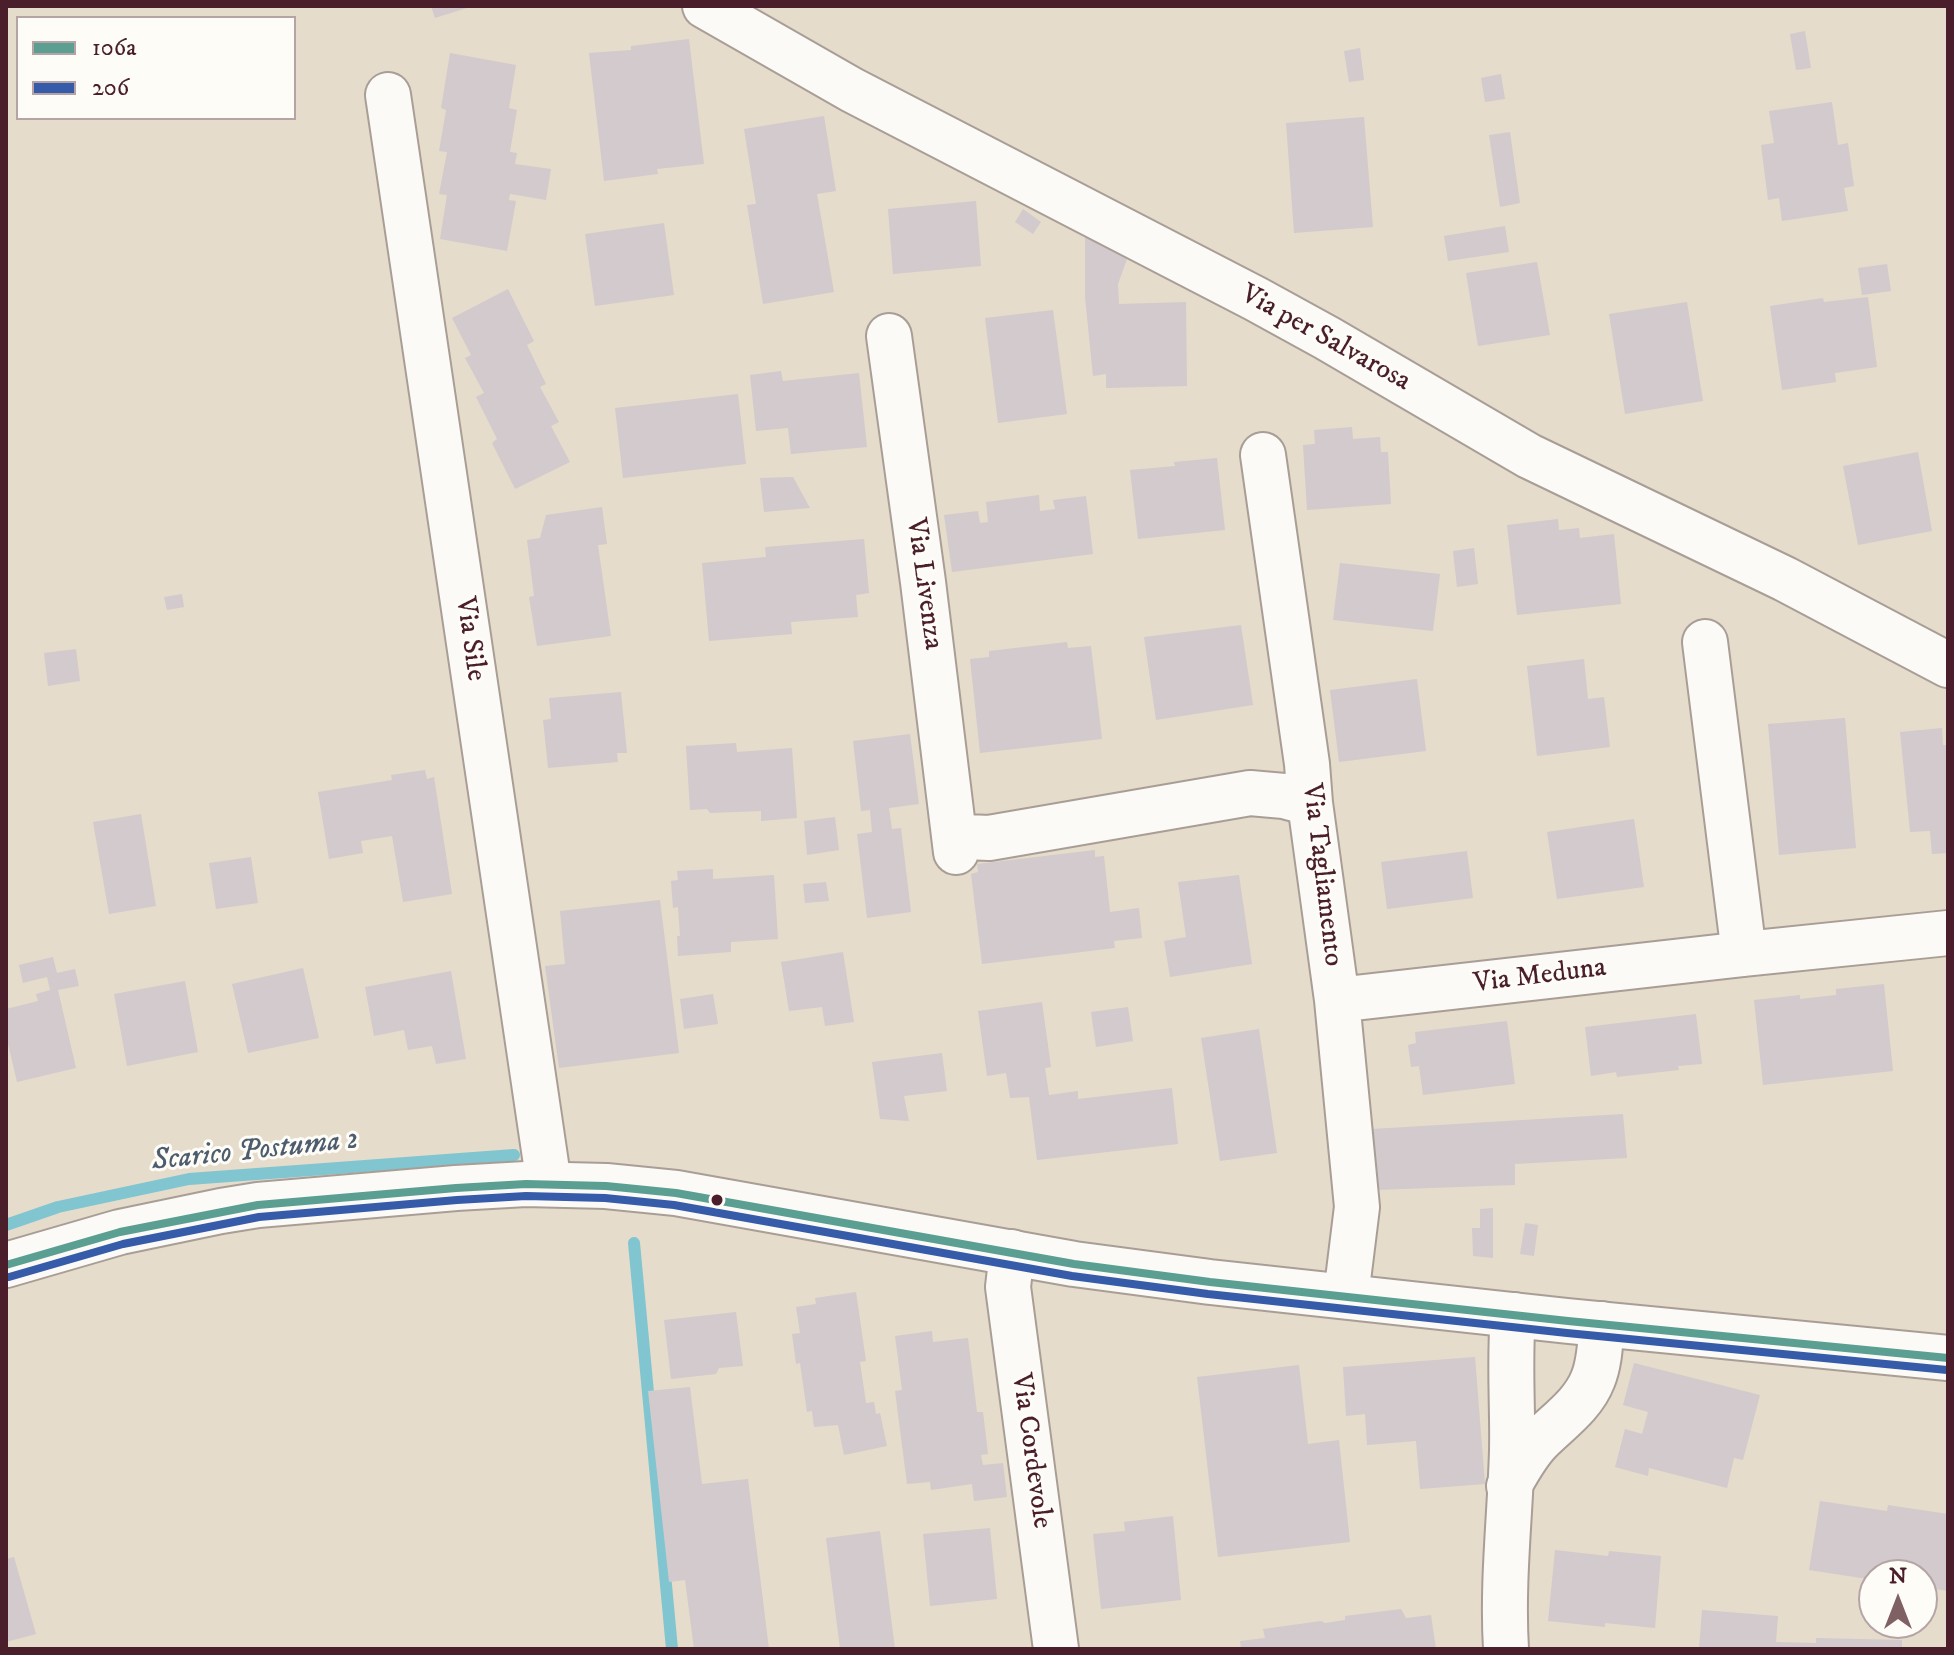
<!DOCTYPE html>
<style>
body{margin:0}
#map{position:relative;width:1954px;height:1655px;overflow:hidden;background:#e5dccb;font-family:"IM FELL DW Pica",serif}
canvas{display:block}
.frame{position:absolute;inset:0;border:8px solid #4a1f2b;pointer-events:none}
.legend{position:absolute;left:16px;top:16px;width:280px;height:104px;box-sizing:border-box;background:#fdfcf7;border:2px solid #b5a4a5;margin:0;padding:10px 14px;list-style:none;font-size:24px;color:#4a1f2b}
.legend li{display:flex;align-items:center;gap:16px;height:40px}
.legend b{width:40px;border:2px solid #b5a4a5}
.north{position:absolute;left:1858px;top:1559px;width:80px;height:80px;box-sizing:border-box;background:#fdfcf7;border:2px solid #b5a4a5;border-radius:50%;rotate:0deg;font-size:22px;font-weight:700;line-height:32px;text-align:center;color:#4a1f2b}
.north::after{content:'';display:block;margin:auto;width:28px;height:36px;background:#806163;clip-path:polygon(50% 0,100% 100%,50% 72%,0 100%)}
</style>
<div id="map">
<canvas width="1954" height="1655"></canvas>
<div class="frame"></div>
<ul class="legend">
<li><b style="height:10px;background:#5b9e92"></b>106a</li>
<li><b style="height:10px;background:#365ba9"></b>206</li>
</ul>
<div class="north">N</div>
</div>
<script>
const c = document.querySelector('canvas').getContext('2d');
c.lineJoin = 'round';
function stroke(path, color, width, dash) { c.strokeStyle = color; c.lineWidth = width; c.lineCap = dash ? 'butt' : 'round'; c.setLineDash(dash || []); c.stroke(path); }
function fill(path, color) { c.fillStyle = color; c.fill(path, 'evenodd'); }
function write(font, color, halo, rows, align = 'center') {
  c.font = font + ' "IM FELL DW Pica",serif'; c.lineWidth = 6; c.setLineDash([]); c.textBaseline = 'middle'; c.strokeStyle = halo; c.fillStyle = color; for (const [text, x, y, turn = 0] of rows) {
    c.save(); c.translate(x, y); c.rotate((+turn || 0) * Math.PI / 180); c.textAlign = isNaN(turn) ? turn : align; if (halo) c.strokeText(text, 0, 0); c.fillText(text, 0, 0); c.restore();
  }
}
stroke(new Path2D(`
 M6 1225 58 1207 189 1179 514 1155
 M634 1243 672 1649`), '#80c5d0', 12);
fill(new Path2D(`
 M431 6H470V7L435 18Z
 M1805 31 1811 68 1796 70 1790 34Z
 M689 39 704 164 657 169 658 174 604 181 589 53 631 50V46Z
 M1360 48 1364 80 1349 82 1344 51Z
 M450 53 516 65 509 108 517 110 510 152 517 153 515 164 551 169 546 200 510 194 509 200 516 201 507 251 440 239 447 195 439 194 447 152 439 151 446 110 441 108Z
 M1501 74 1505 99 1485 102 1481 78Z
 M1832 102 1838 145 1848 143 1854 186 1844 188 1848 211 1782 221 1779 198 1768 200 1761 145 1774 143 1769 111Z
 M824 116 836 191 817 194 834 292 763 304 747 205 756 204 744 129Z
 M1364 117 1373 227 1294 233 1286 123Z
 M1510 132 1520 203 1500 207 1489 135Z
 M976 201 981 266 893 274 888 209Z
 M1023 209 1041 222 1033 234 1015 222Z
 M664 223 674 295 595 306 585 234Z
 M1505 226 1509 252 1448 261 1444 236Z
 M1085 236 1127 259 1118 284 1119 304 1186 302 1187 386 1106 388V374L1093 376 1085 297Z
 M1537 262 1550 335 1478 346 1466 273Z
 M1887 264 1891 291 1862 295 1858 268Z
 M508 289 534 341 527 345 546 384 540 387 559 422 551 426 570 462 515 489 492 443 497 439 476 397 484 393 465 358 471 355 452 318Z
 M1868 297 1877 367 1835 373 1836 382 1782 390 1770 306 1823 298 1824 302Z
 M1687 302 1703 401 1625 414 1609 314Z
 M1053 310 1067 414 998 423 985 318Z
 M781 371 783 381 859 373 867 447 791 454 788 428 756 431 750 375Z
 M738 394 746 464 623 478 615 408Z
 M1352 427 1353 439 1380 437 1381 452H1388L1391 504 1307 510 1303 445 1315 444 1314 430Z
 M1918 452 1932 531 1858 545 1843 466Z
 M1217 458 1225 530 1138 539 1130 470 1175 466 1174 462Z
 M793 477 810 508 764 512 760 478Z
 M1039 495 1040 511 1055 509 1053 500 1086 496 1093 554 952 572 944 515 978 511 980 523 988 522 986 502Z
 M602 507 607 544 598 545 611 636 537 646 529 597 534 596 527 540 540 538 546 515Z
 M1558 519 1559 530 1579 528 1580 538 1614 534 1621 604 1517 615 1507 525Z
 M864 539 869 593 856 595 858 617 791 622 792 634 709 641 702 563 766 557 765 547Z
 M1474 548 1478 584 1457 587 1453 551Z
 M1340 563 1440 574 1433 631 1333 620Z
 M182 594 184 607 167 610 164 597Z
 M1241 625 1253 705 1156 720 1144 637Z
 M1067 642 1068 648 1091 646 1102 739 980 753 970 659 989 657V651Z
 M76 649 80 681 48 686 44 653Z
 M1584 659 1588 699 1604 697 1610 747 1537 756 1527 666Z
 M1417 679 1426 751 1339 762 1330 690Z
 M621 692 627 753H617L618 762 548 768 543 720 551 719 549 698Z
 M1845 718 1856 848 1779 855 1768 724Z
 M1942 728 1943 745H1948V853L1932 854 1930 831 1910 832 1900 732Z
 M910 734 919 804 889 808 892 829 901 828 911 912 867 918 857 834 872 832 870 810 861 811 853 741Z
 M736 743 737 752 792 748 797 818 761 821V811L710 813 707 809 690 810 686 746Z
 M425 770 427 779 434 777 452 894 403 902 392 836 361 841 363 853 329 859 318 792 392 780 391 775Z
 M141 814 156 906 109 914 93 822Z
 M835 817 839 850 807 855 804 821Z
 M1634 819 1644 887 1557 899 1547 832Z
 M1095 850V857L1104 856 1110 912 1139 908 1142 938 1114 941 1115 948 982 964 971 874 978 872 977 864Z
 M1467 851 1473 898 1387 909 1381 862Z
 M251 857 258 903 216 909 209 863Z
 M713 869V879L774 875 778 939 731 942V952L678 956 677 936H680L678 907 673 908 671 881 678 880 677 871Z
 M1239 875 1252 964 1170 977 1164 941 1186 937 1178 882Z
 M826 882 829 901 805 903 803 884Z
 M660 900 679 1053 559 1068 545 966 565 964 560 911Z
 M843 952 854 1022 825 1026 822 1007 789 1011 781 962Z
 M53 957 57 973 75 969 79 986 58 990 76 1068 17 1082 6 1035V1009L38 1001 36 994 50 990 47 977 23 983 19 965Z
 M303 968 319 1038 248 1053 232 984Z
 M451 971 466 1059 436 1064 432 1046 408 1050 404 1030 374 1036 365 987Z
 M185 981 198 1052 127 1066 114 994Z
 M1884 984 1893 1071 1763 1085 1754 1000 1800 995V999L1836 995V989Z
 M713 994 718 1024 684 1029 680 999Z
 M1042 1002 1051 1067 1045 1068 1049 1095 1078 1091V1099L1172 1088 1178 1144 1037 1160 1029 1097 1010 1098 1006 1073 987 1076 978 1011Z
 M1128 1007 1133 1041 1096 1047 1091 1012Z
 M1696 1014 1702 1064 1678 1066 1679 1070 1617 1077 1616 1072 1591 1076 1585 1027Z
 M1507 1021 1515 1084 1423 1095 1419 1066 1411 1067 1408 1045 1416 1043 1415 1032Z
 M1259 1029 1277 1153 1220 1161 1201 1038Z
 M942 1053 947 1091 904 1096 909 1121 880 1119 872 1062Z
 M1623 1114 1627 1158 1515 1164V1185L1375 1190 1372 1129Z
 M1493 1208V1258L1473 1256 1472 1228H1480V1209Z
 M1525 1223 1538 1225 1534 1256 1520 1254Z
 M856 1292 866 1361 860 1362 866 1403 874 1402 876 1414 880 1413 887 1446 844 1455 838 1425 814 1427 812 1411 807 1412 800 1363 796 1364 792 1334 800 1333 796 1307 816 1304 815 1298Z
 M736 1312 743 1366 719 1368 716 1374 671 1379 664 1320Z
 M932 1331 933 1342 968 1338 977 1412H983L988 1454 981 1455 983 1465 1003 1463 1007 1497 974 1501 972 1484 931 1490 930 1482 907 1484 895 1391 902 1390 895 1336Z
 M1475 1357 1485 1484 1420 1489 1416 1441 1367 1445 1365 1414 1346 1416 1343 1367Z
 M1634 1363 1760 1395 1743 1460 1734 1458 1727 1488 1649 1468 1648 1476 1615 1467 1625 1429 1642 1434 1648 1412 1623 1405Z
 M1299 1365 1308 1444 1339 1440 1350 1542 1218 1557 1197 1377Z
 M690 1387 702 1484 748 1479 769 1649H694L685 1580 669 1582 648 1391Z
 M1820 1501 1887 1511 1888 1505 1948 1514V1591L1922 1587V1575H1874V1580L1809 1570Z
 M1173 1516 1181 1600 1101 1609 1093 1534 1125 1531 1124 1522Z
 M990 1528 997 1599 930 1606 923 1534Z
 M880 1531 895 1649H840L826 1538Z
 M1555 1550 1608 1556 1609 1551 1661 1556 1655 1628 1605 1623V1627L1548 1621Z
 M14 1557 36 1634 6 1642V1559Z
 M1401 1609 1406 1618 1431 1615 1436 1649H1241L1240 1641 1265 1638 1263 1629 1321 1621 1325 1623 1345 1620V1616Z
 M1702 1610 1778 1616 1776 1642 1816 1643V1638L1902 1640V1649H1699Z`), '#d2cacc');
const minor = new Path2D(`
 M705 6 852 90 1256 299 1327 338 1529 456 1785 579 1948 665
 M388 95 549 1184
 M889 336 923 582 956 852
 M1263 455 1307 764 1310 803 1337 1000 1357 1207 1346 1296
 M1705 642 1744 954
 M955 831 967 837 989 838 1250 793 1284 796 1310 803
 M1337 1000 1744 954 1948 933
 M1012 1252 1008 1287 1056 1649
 M1509 1486C1518 1470 1527 1453 1540 1440 1559 1421 1583 1405 1593 1379 1600 1362 1600 1342 1602 1324
 M1506 1649C1502 1583 1510 1517 1512 1451 1513 1406 1509 1360 1513 1315`);
const tertiary = new Path2D(`
 M6 1265 120 1232 221 1211 258 1205 456 1188 526 1184 606 1186 676 1193 1074 1264 1210 1282 1568 1321 1948 1358`);
stroke(minor, '#a99e96', 48);
stroke(tertiary, '#a99e96', 48);
stroke(minor, '#fbfaf7', 44);
stroke(tertiary, '#fbfaf7', 44);
stroke(new Path2D(`
 M6 1265 120 1232 258 1205 456 1188 526 1184 606 1186 676 1193 1074 1264 1210 1282 1568 1321 1948 1358`), '#5b9e92', 8);
stroke(new Path2D(`
 M9 1277 123 1244 259 1217 457 1200 526 1196 605 1198 674 1205 1072 1276 1208 1294 1567 1333 1947 1370`), '#365ba9', 8);
for (const [x, y, r, color] of [
 [717,1200,7,"#4a1f2b"]
]) { const dot = new Path2D(); dot.arc(x, y, r, 0, 2 * Math.PI); c.fillStyle = color; c.fill(dot); stroke(dot, '#fdfcf7', 3); }
write('28px', '#4a1f2b', '#fdfcf7', [
 ["Via per Salvarosa",1325,339,29],
 ["Via Livenza",923,584,82],
 ["Via Sile",469,639,82],
 ["Via Tagliamento",1321,875,83],
 ["Via Meduna",1540,977,-7],
 ["Via Cordevole",1030,1451,82]
]);
write('italic 30px', '#4e5d6e', '#fdfcf7', [
 ["Scarico Postuma 2",255,1152,-6]
]);
</script>
